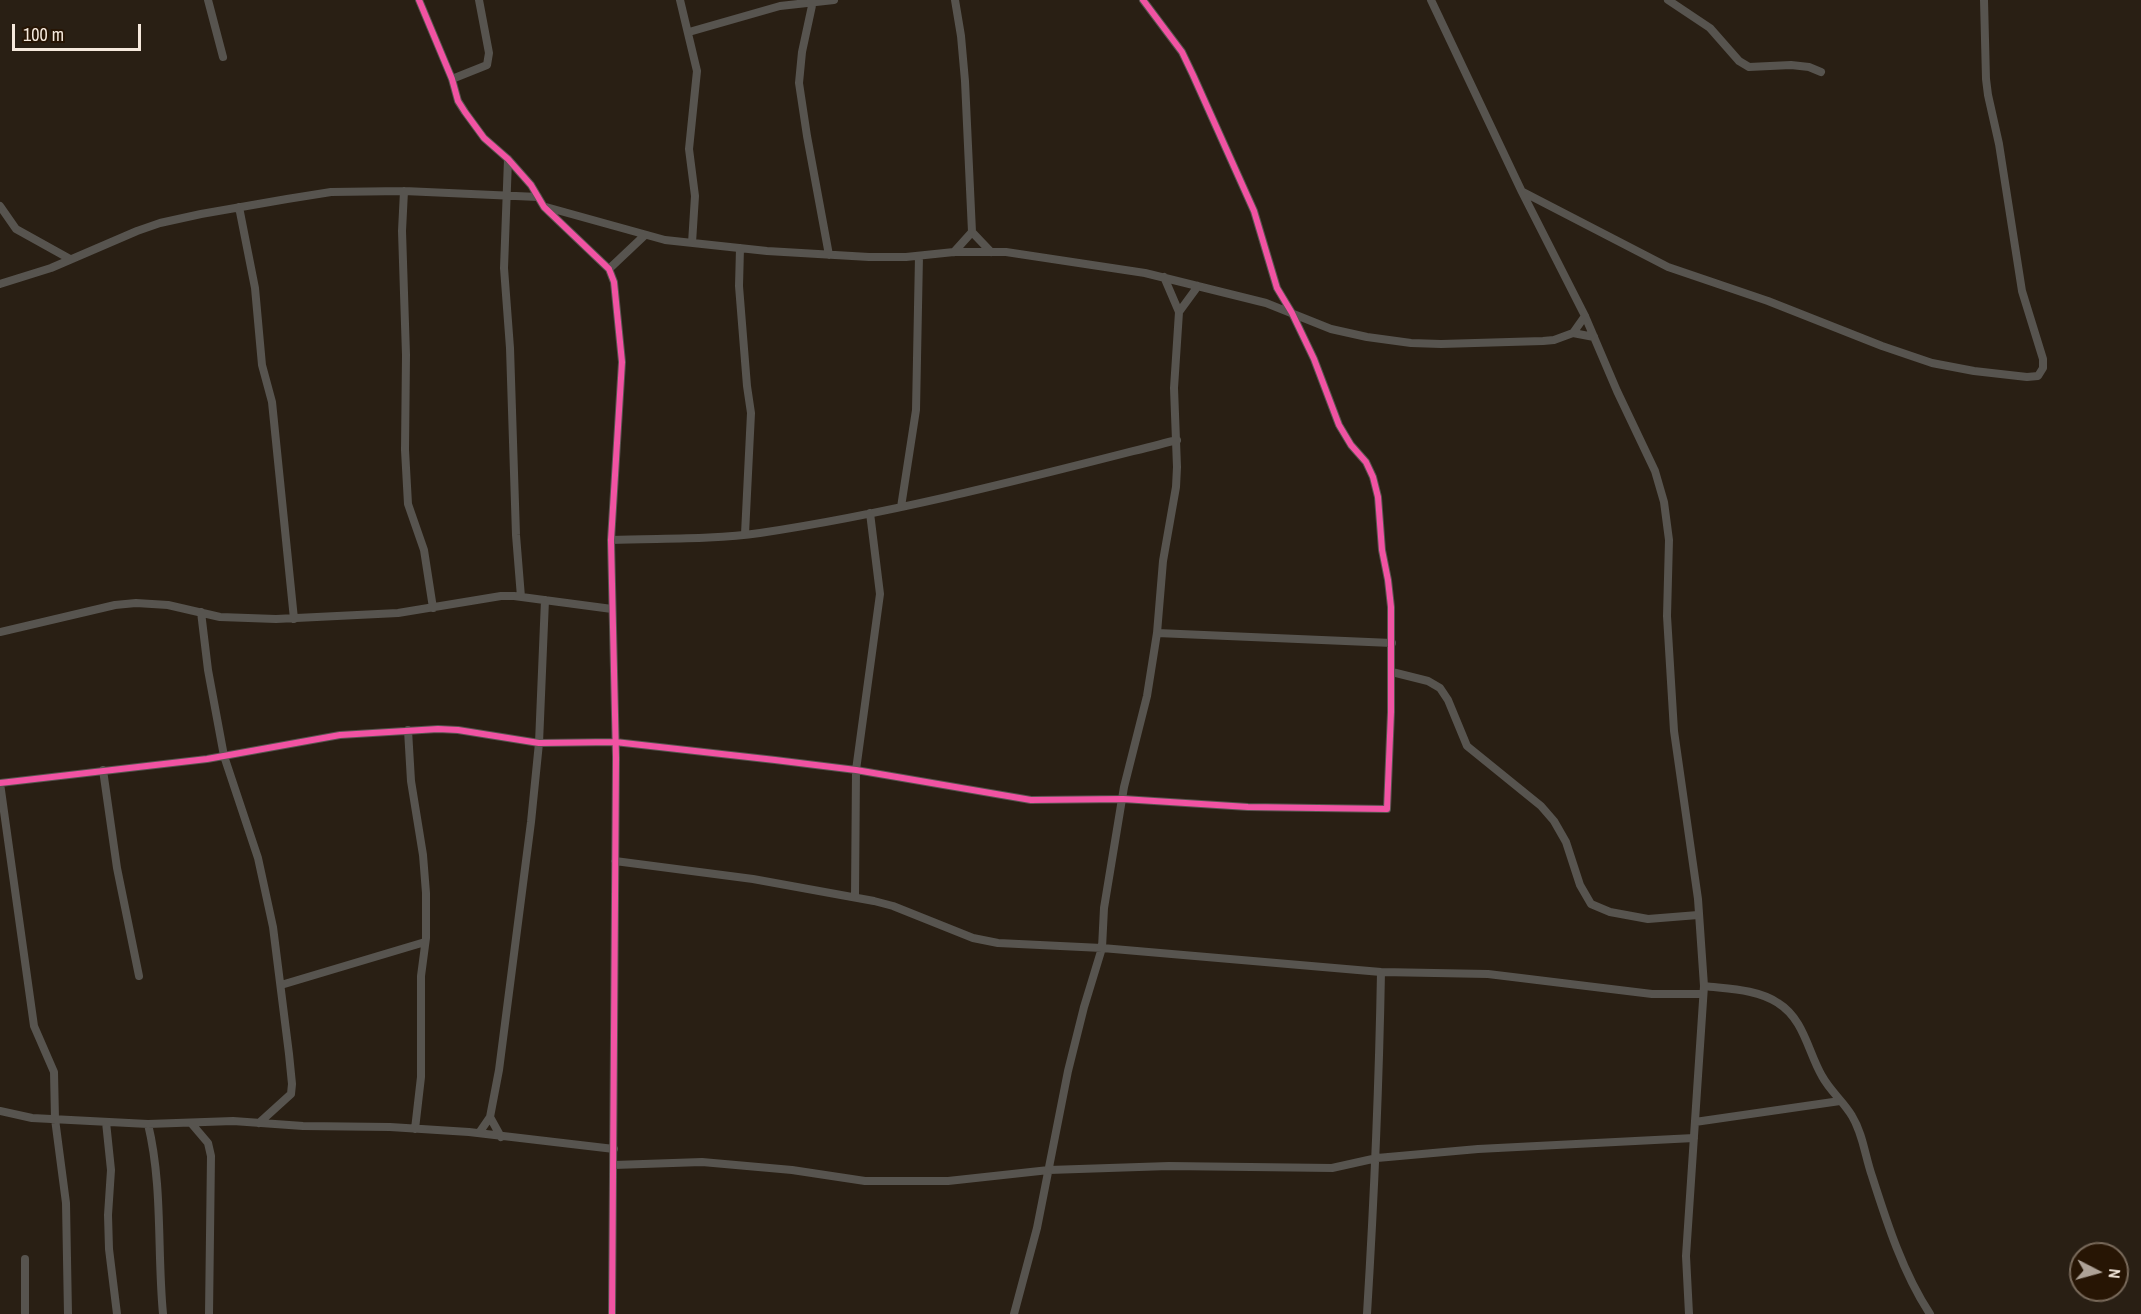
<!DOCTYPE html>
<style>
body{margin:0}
#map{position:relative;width:2141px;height:1314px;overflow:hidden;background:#291f14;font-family:"Archivo Narrow",sans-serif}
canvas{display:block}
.north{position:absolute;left:2069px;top:1242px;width:60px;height:60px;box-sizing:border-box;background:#271504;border:2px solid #796a5b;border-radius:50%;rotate:96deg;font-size:16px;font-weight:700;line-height:24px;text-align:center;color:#f5e9dd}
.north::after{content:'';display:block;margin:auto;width:21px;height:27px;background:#aea297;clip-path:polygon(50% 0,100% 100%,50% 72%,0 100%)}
.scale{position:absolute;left:12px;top:24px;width:129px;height:27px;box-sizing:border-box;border:3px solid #f5e9dd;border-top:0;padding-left:8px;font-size:18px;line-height:21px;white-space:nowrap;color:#f5e9dd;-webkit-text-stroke:4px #271504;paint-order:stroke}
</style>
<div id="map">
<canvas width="2141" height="1314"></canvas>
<div class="north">N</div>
<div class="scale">100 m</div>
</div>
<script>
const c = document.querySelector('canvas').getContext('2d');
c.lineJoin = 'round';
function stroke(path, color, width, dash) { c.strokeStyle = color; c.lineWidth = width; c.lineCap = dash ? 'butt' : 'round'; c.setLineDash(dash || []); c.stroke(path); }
stroke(new Path2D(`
 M208 0 223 57
 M419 0 452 79 458 101 465 112 484 138 508 159 531 185 544 207 609 269 614 282 622 362 611 540 616 758 612 1314
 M680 0 697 71 689 149 695 196 692 243
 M955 0 961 36 965 81 972 232 991 252
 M1431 0 1522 192 1585 316 1617 391 1655 471 1664 502 1669 540 1667 616 1674 731 1698 899 1704 986 1686 1256 1689 1314
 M1668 0 1710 28 1739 61 1749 67 1791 65 1809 67 1821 72
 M813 1 802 52 799 83 807 136 829 255
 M689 32 780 6 834 0
 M452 79 487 65 489 53 479 0
 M508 159 504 268 510 348 516 535 521 597
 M404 191 402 231 406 355 405 450 408 504 424 550 433 608
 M1523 192 1668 267 1768 301 1882 346 1932 363 1974 371 2027 377 2038 376 2043 368V359L2022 291 1999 144 1988 95 1986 79 1984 0
 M0 206 16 229 70 259
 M239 207 255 288 262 365 272 402 294 619
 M546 207 665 240 767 251 869 257H906L954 252H1006L1145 273 1266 303 1331 329 1367 337 1411 343 1441 344 1543 341 1554 340 1573 333 1594 337
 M740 248 739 286 747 386 751 413 745 534
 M954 252 972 232
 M609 269 645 235
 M0 284 51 268 137 231 160 223 201 214 287 199 331 192 404 191 538 197
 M1179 312 1198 286
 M1573 333 1585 316
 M901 507 916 410 919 256
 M611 540C660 538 711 540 760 533 901 512 1039 475 1177 440
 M201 612 208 670 224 756 258 858 273 927 289 1054 292 1084 291 1094 259 1123
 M0 632 115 605 136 603 168 605 220 617 276 619 398 613 501 596H514L612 609
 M1157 633 1392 643
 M1392 672 1428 681 1440 688 1448 700 1467 746 1541 806 1554 821 1566 842 1580 885 1591 904 1610 912 1648 919 1698 915
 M408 730 411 781 423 855 426 893V938L421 976V1077L415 1129
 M103 770 117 868 139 976
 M0 783 207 759 340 735 438 729 458 730 539 743 615 742 775 760 856 770 1031 800 1123 799 1248 807 1387 809 1391 712V607L1388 580 1382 550 1378 497 1373 477 1366 462 1351 445 1339 425 1314 359 1292 313 1277 288 1254 211 1193 75 1182 52 1143 0
 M0 783 34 1026 54 1072 55 1119 66 1203 68 1314
 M615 861 753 879 874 901 893 906 973 938 998 943 1102 948 1381 972 1488 974 1652 994H1703
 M855 897 856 770 880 594 870 513
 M281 985 425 942
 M1704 986C1728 989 1757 989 1778 1003 1804 1019 1808 1052 1822 1076 1830 1091 1844 1102 1852 1116 1863 1134 1865 1156 1872 1176 1887 1223 1903 1273 1930 1314
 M0 1111 32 1118 148 1124 233 1121 303 1126 390 1127 469 1132 614 1149
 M490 1117 501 1137
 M106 1122 111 1170 108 1215 109 1249 117 1314
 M1695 1122 1840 1101
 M191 1123 208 1143 211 1156 209 1314
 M148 1124C163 1186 157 1251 163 1314
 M479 1133 490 1117 499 1070 531 822 539 743 545 600
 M614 1165 702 1162 792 1170 865 1181H948L1049 1170 1169 1166 1332 1168 1377 1158 1478 1149 1694 1138
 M25 1259V1314
 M1014 1314 1037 1228 1068 1071 1084 1007 1102 948 1104 908 1124 787 1147 696 1157 633 1163 561 1176 487 1177 467 1174 388 1179 312 1164 277
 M1367 1314C1374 1200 1379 1086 1381 972`), '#57544f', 8);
stroke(new Path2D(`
 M419 0 452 79 458 101 465 112 484 138 508 159 531 185 544 207 609 269 614 282 622 362 611 540 616 758 612 1314
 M0 783 207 759 340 735 438 729 458 730 539 743 615 742 775 760 856 770 1031 800 1123 799 1248 807 1387 809 1391 712V607L1388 580 1382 550 1378 497 1373 477 1366 462 1351 445 1339 425 1314 359 1292 313 1277 288 1254 211 1193 75 1182 52 1143 0`), '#f153a3', 6);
</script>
